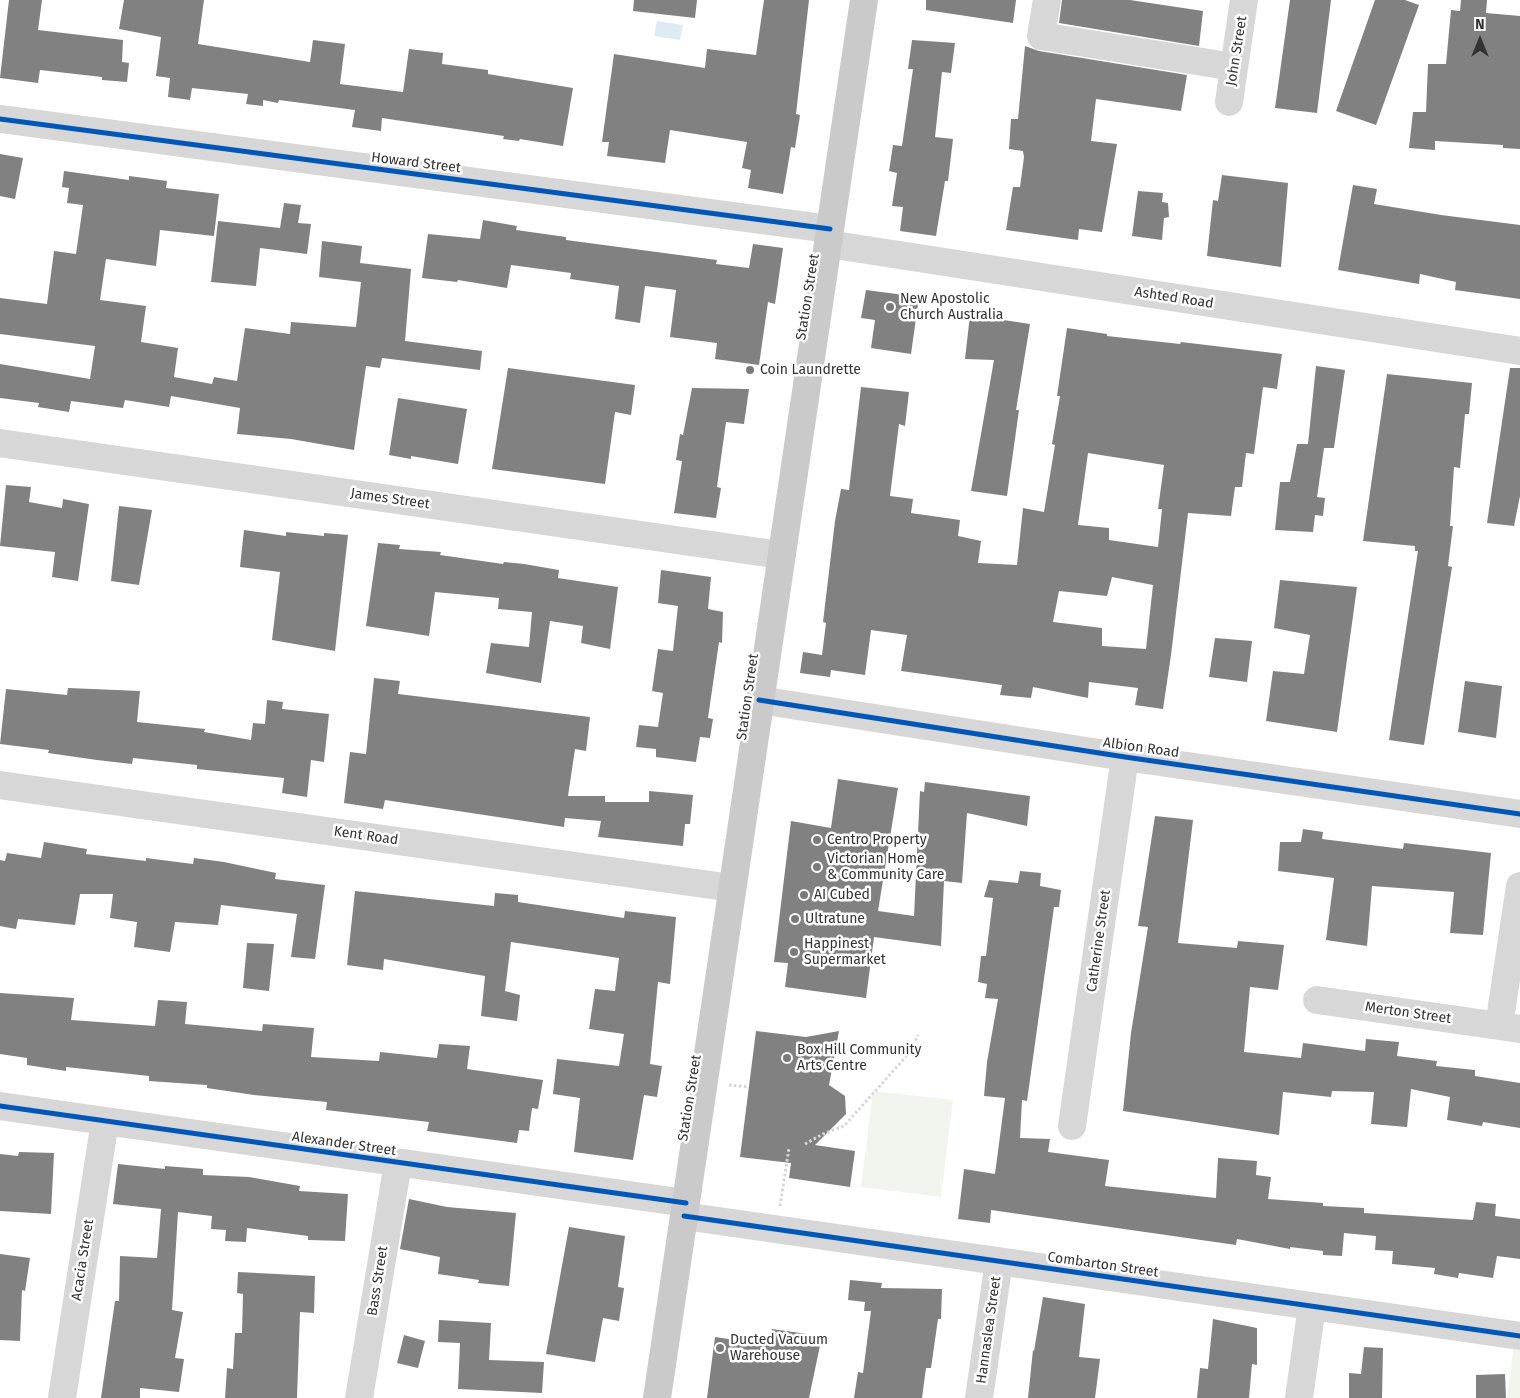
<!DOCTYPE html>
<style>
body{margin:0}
#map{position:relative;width:1520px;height:1398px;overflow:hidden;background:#fff;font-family:"Fira Sans",sans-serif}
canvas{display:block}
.north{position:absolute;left:1455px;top:15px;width:50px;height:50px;-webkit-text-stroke:4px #fff;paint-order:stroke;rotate:0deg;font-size:14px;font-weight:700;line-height:20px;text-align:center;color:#333}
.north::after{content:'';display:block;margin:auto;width:18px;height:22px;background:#333;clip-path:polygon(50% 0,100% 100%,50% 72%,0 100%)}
</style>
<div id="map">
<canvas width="1520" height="1398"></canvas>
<div class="north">N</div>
</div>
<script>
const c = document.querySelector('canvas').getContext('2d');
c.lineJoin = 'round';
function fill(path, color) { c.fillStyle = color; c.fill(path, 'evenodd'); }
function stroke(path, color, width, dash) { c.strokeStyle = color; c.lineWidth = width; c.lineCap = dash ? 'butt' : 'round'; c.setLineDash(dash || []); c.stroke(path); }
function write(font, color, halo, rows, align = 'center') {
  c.font = font + ' "Fira Sans",sans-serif'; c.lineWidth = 5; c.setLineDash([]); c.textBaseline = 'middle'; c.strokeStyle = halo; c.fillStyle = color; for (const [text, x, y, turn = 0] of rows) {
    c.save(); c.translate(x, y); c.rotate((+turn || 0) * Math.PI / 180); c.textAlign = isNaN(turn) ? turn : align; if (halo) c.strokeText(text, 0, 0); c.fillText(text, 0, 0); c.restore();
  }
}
fill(new Path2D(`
 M873 1091 953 1100 941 1197 861 1187Z
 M1515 1336H1520V1398H1507Z`), '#f1f5ed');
fill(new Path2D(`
 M657 21 683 25 680 40 654 36Z`), '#ddebf3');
fill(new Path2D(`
 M9 0H42L38 30 123 40 122 62 129 63 127 82 102 80V77L40 70 38 83 0 78Z
 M124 0H204L198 44 310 62 313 40 345 44 340 84 403 92 409 49 443 53 442 64 488 70V74L573 88 563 146 520 139 519 141 503 139 504 136 382 118 381 131 352 127 355 110 279 100 278 103 263 100V106L246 104 248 94 192 88 190 100 168 97 170 78 156 76 161 37 119 29Z
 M634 0H697L695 18 633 11Z
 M764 0H809L796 114 800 115 795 148 791 147 783 194 748 188 751 170 742 168 747 142 670 130 665 163 607 156 609 142H602L614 54 705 68 707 49 756 55Z
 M926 0H1016L1013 23 926 10Z
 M1062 0H1130L1203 11 1199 46 1059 23Z
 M1290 0H1331L1317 113 1275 108Z
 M1375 0H1405L1419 5 1376 125 1336 111Z
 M1461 0H1487L1486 13 1520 16V149L1503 148V145L1435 141V150L1409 148 1413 112H1426L1428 64H1446L1451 10 1460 11Z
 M912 40 955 43 951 73 942 72 935 137 953 139 948 181H945L936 236 900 231 903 207 892 206 897 173 889 171 893 145 902 146 913 69H908Z
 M1025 46 1039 51 1187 75 1181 111 1096 99 1091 141 1117 144 1102 232 1079 229 1078 240 1006 230 1013 187H1020L1024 157 1023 151 1009 149 1011 119H1018Z
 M0 154 23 158 15 199 0 196Z
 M64 171 129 180V176L167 181 166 188 219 194 214 236 160 230 156 266 106 259 100 300 146 306 141 342 178 348 174 377 212 384 214 377 237 381 245 328 290 334 291 322 356 327 361 282 319 277 322 241 362 246 360 263 411 269 405 341 482 351 480 370 382 358 380 368 366 366 354 450 291 439 237 434 240 408 171 396 169 407 125 400 123 408 71 401 69 412 38 407 39 403 0 398V364L90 379 95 346 0 334V298L47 304 54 251 76 254 83 205 67 203 69 188 62 187Z
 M1222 175 1288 183 1281 267 1207 256 1213 200 1218 201Z
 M1353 185 1377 189 1374 204 1441 215 1520 225V299L1455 290 1456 282 1420 274 1419 284 1338 270Z
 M1138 191 1163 193 1162 202 1168 203 1169 217 1164 218 1162 240 1132 236Z
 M284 203 301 205 298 223 311 224 307 254 260 248 256 286 211 282 218 221 280 228Z
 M483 220 517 226 516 230 566 237V240L717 260 716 264 749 268 753 244 783 248 775 304 768 302 759 365 715 359 717 343 670 337 676 290 645 286 640 323 615 319 619 286 570 279 571 273 511 265 507 288 458 280 457 282 422 278 428 234 480 239Z
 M866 290 919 297 911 354 871 348 875 320 861 318Z
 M970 315 1030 324 1016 410H1019L1007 496 971 491 994 360 965 359Z
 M1067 328 1107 334V336L1180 344 1181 342 1282 354 1277 389 1263 387 1254 454 1246 453 1242 487H1235L1231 516 1188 513 1171 655 1163 709 1135 705 1138 688 1089 682 1088 698 1033 687 1031 698 1000 695 1002 685 901 671 907 635 871 630 865 675 831 670 830 677 800 673 803 652 822 655 826 623 823 622 835 521 841 489 849 490 861 387 909 392 905 426 899 424 890 496 913 499 911 513 960 520 958 536 981 541 978 563 1017 565 1023 508 1044 512 1055 445 1052 444 1060 396H1057ZM1088 453 1164 465 1158 509H1162L1158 547 1109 540V528L1078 525ZM1112 577 1153 585 1146 649 1102 646V628L1053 622 1059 591 1107 596Z
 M1316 366 1345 370 1334 448H1324L1317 497 1325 498 1323 516 1315 515 1313 532 1275 530 1280 482H1290L1297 444H1308Z
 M508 368 635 385 631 415 615 412 605 484 492 469Z
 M1510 368H1520V496L1514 526 1487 523Z
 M1387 374 1472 383 1469 414H1465L1460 468 1454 467 1450 526H1453L1448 566 1452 567 1424 745 1389 740 1418 551H1415V546L1363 541Z
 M692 388 749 389 744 424 726 422 717 487 721 488 716 518 674 513 682 461 676 460 680 434 683 435Z
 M398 398 467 409 458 464 411 456V459L389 455Z
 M6 485 31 487 29 502 62 508 63 499 89 504 78 581 52 577 55 552 0 546Z
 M119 506 152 510 139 585 111 581Z
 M244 530 286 536V532L324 536V533L348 535 335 651 272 640 280 572 240 567Z
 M378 543 400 545 399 549 441 552 440 555 503 564 504 562 524 564 559 570 558 578 618 587 610 649 581 643 583 626 550 621 541 683 486 673 491 643 529 647 532 612 498 609 499 598 435 592 429 636 366 626Z
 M661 570 711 577 708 609 723 612 722 643 719 642 708 718 713 719 710 738 700 737 696 762 656 757V749L636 747 639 725 658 727 663 693 652 691 658 649 673 651 678 606 658 603Z
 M1280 580 1357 587 1337 732 1266 721 1273 671 1304 674 1310 635 1274 628Z
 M1215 638 1252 641 1247 682 1209 677Z
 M374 678 400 681 398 694 590 717 586 751 575 749 568 796H605V802H649V791L693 795 690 824H685L683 846 598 837 601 821 565 818 564 827 385 800 383 809 344 803 350 752 366 754Z
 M1465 681 1502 686 1496 738 1458 732Z
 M68 688 140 691 137 722 205 729 204 732 251 740 253 723 265 724 267 700 283 702 282 709 329 714 324 762 311 760 307 797 282 793 284 778 197 769V765L133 758 132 764 97 760 48 753 49 750 0 744 6 689 67 695Z
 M838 779 898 788 878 911 914 916 920 791 924 792 925 782 1030 796 1027 826 967 813 962 883 944 881 941 946 874 937 866 998 785 987 788 963 774 962 791 821 831 828Z
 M1155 816 1193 820 1178 943 1237 948 1238 941 1284 945 1278 990 1250 987 1244 1052 1301 1058 1303 1043 1365 1051 1366 1039 1399 1042 1397 1056 1437 1061 1436 1066 1475 1070V1076L1520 1083V1128L1483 1122 1482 1126 1447 1120 1450 1097 1411 1089 1407 1127 1371 1124 1374 1092 1332 1091 1331 1097 1283 1092 1279 1135 1123 1111 1131 1033 1148 927 1138 926Z
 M1303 829 1323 832 1322 839 1403 849 1404 843 1491 853 1483 935 1450 933 1454 892 1372 886 1367 946 1326 940 1334 878 1278 871 1280 842H1301Z
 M44 842 87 849 86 854 146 861V858L193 864 194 858 224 862 276 873 275 879 325 885 315 959 291 957 297 914 221 905 218 925 175 922 170 952 134 947 137 922 110 918 113 894H80L75 925 18 919 16 929 0 926V860L5 861 7 853 41 858Z
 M1020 871 1041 873 1040 886 1061 890 1059 907H1054L1027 1101 1022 1100 1020 1138 1050 1139 1048 1152 1109 1160 1105 1186 1216 1198 1218 1158 1257 1161 1256 1175 1271 1177 1268 1199 1323 1203V1206L1364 1208V1213L1473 1220 1476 1202 1496 1204 1495 1216 1520 1219V1259L1497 1256 1493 1278 1459 1273 1458 1278 1434 1274 1435 1268 1392 1264 1393 1251 1375 1250 1376 1236 1344 1233 1342 1256 1323 1255V1251L1290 1247V1249L1237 1239 1236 1245 991 1210 990 1223 958 1219 964 1169 995 1174 1005 1098 984 1096 987 1062 998 999 985 998 987 984 978 982 981 956H986L993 898 984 897 989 880 1018 883Z
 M355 891 494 906 495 893 518 895V902L624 918 625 911 676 917 670 984 658 982 650 1064 662 1066 657 1097 644 1095 633 1160 574 1152 580 1098 553 1094 557 1059 619 1066 624 1034 589 1029 595 989 615 991 619 958 511 942 505 991 520 995 517 1021 481 1016 485 976 384 959 383 970 347 965Z
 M247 943 274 944 269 991 243 988Z
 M0 993 74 998 71 1020 155 1026 158 1000 187 1002 185 1024 262 1031 263 1024 314 1028 311 1057 379 1061 380 1052 437 1058 439 1044 470 1046 467 1069 543 1080 538 1109 532 1108 529 1131 519 1130 517 1143 427 1131 429 1122 326 1110 327 1102 254 1095 207 1088V1085L149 1081V1076L66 1067V1071L27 1065V1058L0 1054Z
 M756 1031 806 1037 839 1031 829 1085 845 1096 846 1114 815 1145 855 1151 850 1187 789 1178 791 1163 740 1157Z
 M19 1152 54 1153 51 1214 0 1211V1154L18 1156Z
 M118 1164 165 1169V1166L203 1169V1175L249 1177 300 1186 299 1191 348 1194 345 1241 308 1240V1236L247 1228 246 1242 225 1241 226 1230 211 1229 212 1216 178 1212 172 1310 183 1312 175 1358 184 1359 179 1392 140 1388V1398H101L115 1301H119L120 1256 157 1258 161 1209 113 1204Z
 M409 1199 447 1207 516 1213 509 1286 478 1283 479 1280 438 1274 440 1257 400 1249Z
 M569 1227 625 1236 618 1287 624 1288 619 1321 603 1318 595 1362 546 1354Z
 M0 1254 30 1258 25 1291 22 1290 20 1341 0 1340Z
 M238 1272 315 1276 314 1313 300 1312 297 1398H225L227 1368 233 1369 235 1333H242L243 1294 237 1293Z
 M850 1280 882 1283 881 1288 942 1289 941 1319H938L931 1368H926L922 1398H854L858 1372 863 1373 871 1311H864L865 1302 848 1300Z
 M1043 1297 1085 1304 1079 1357 1100 1359 1095 1398H1028L1033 1350 1034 1351Z
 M1213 1319 1257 1328V1365L1252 1364 1249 1398H1197L1200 1368 1208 1369Z
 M439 1320 491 1323 489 1360 544 1362 542 1393 458 1389 460 1343 438 1342Z
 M772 1329 822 1336 809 1398H707L715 1337 769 1345Z
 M404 1335 425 1341 418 1368 397 1363Z
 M1364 1347 1383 1348 1382 1398H1349V1373L1361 1374Z
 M1505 1374 1506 1398H1476V1375Z`), '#818181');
stroke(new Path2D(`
 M729 1085 749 1087
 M805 1144 823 1134 844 1126 911 1051 918 1035
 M780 1206 789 1148`), '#d6d6d6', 3, [2.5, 2.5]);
stroke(new Path2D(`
 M1047 0 1041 36 1234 67
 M1229 102 1244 0
 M0 119 830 229
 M828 244 1520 351
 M0 443 781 555
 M759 700 1125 757 1520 814
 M0 785 732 888
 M1317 1000 1520 1029
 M1499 1026 1520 886
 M0 1106 686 1203
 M1072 1126 1125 757
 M684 1216 1520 1336
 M62 1398 105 1121
 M359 1398 398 1163
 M979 1398 999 1261
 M1299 1398 1312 1306`), '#d7d7d7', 28);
stroke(new Path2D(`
 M657 1398 864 0`), '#cacaca', 28);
stroke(new Path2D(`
 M0 119 830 229
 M759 700 1125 757 1520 814
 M0 1106 686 1203
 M684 1216 1520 1336`), '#0057b8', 5);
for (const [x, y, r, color] of [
 [890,307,5,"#7a7a7a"],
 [750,370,5,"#7a7a7a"],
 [817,840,5,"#7a7a7a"],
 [817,867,5,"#7a7a7a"],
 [804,895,5,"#7a7a7a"],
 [795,919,5,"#7a7a7a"],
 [794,952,5,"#7a7a7a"],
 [787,1058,5,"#7a7a7a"],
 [720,1348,5,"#7a7a7a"]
]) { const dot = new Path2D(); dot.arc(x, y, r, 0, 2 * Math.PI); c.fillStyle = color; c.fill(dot); stroke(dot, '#fff', 2); }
write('14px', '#333', '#fff', [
 ["John Street",1237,51,-81],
 ["Howard Street",416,163,7],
 ["Station Street",808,297,-81],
 ["Ashted Road",1174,298,9],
 ["James Street",390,499,8],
 ["Station Street",748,697,-82],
 ["Albion Road",1141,748,8],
 ["Kent Road",366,836,8],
 ["Catherine Street",1099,941,-82],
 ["Merton Street",1408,1013,8],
 ["Station Street",690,1098,-81],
 ["Alexander Street",344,1144,8],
 ["Acacia Street",83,1260,-81],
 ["Combarton Street",1103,1265,8],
 ["Bass Street",378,1281,-81],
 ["Hannaslea Street",989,1330,-82]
]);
write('14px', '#333', '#fff', [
 ["New Apostolic",900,299],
 ["Church Australia",900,315],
 ["Coin Laundrette",760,370],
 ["Centro Property",827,840],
 ["Victorian Home",827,859],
 ["& Community Care",827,875],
 ["AI Cubed",814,895],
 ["Ultratune",805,919],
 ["Happinest",804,944],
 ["Supermarket",804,960],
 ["Box Hill Community",797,1050],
 ["Arts Centre",797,1066],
 ["Ducted Vacuum",730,1340],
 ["Warehouse",730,1356]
], 'left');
</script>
